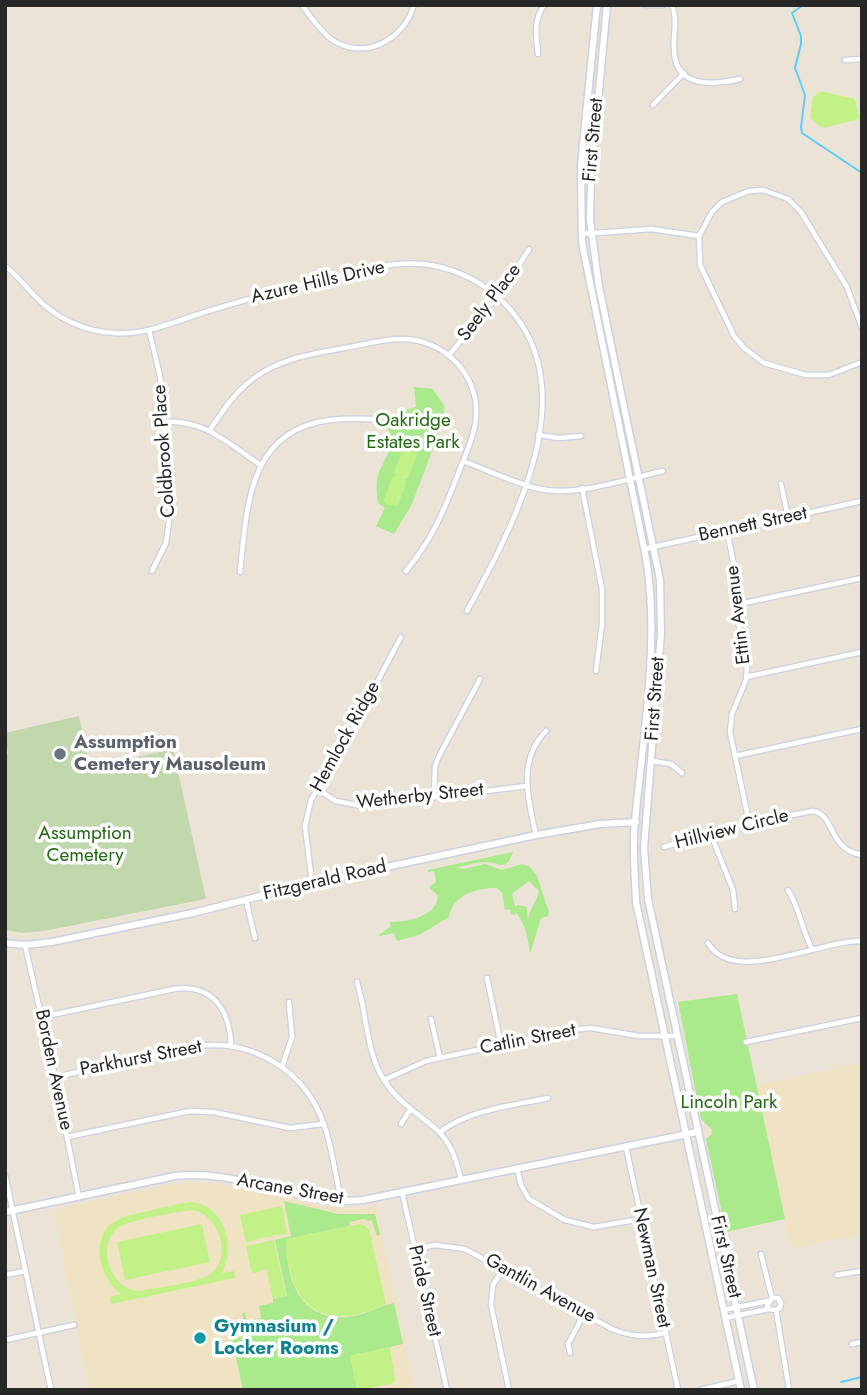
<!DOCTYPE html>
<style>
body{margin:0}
#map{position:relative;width:867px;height:1395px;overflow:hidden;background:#ece3d7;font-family:Jost,sans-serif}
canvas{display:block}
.frame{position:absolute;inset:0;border:7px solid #272727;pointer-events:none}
</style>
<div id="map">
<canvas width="867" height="1395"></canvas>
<div class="frame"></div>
</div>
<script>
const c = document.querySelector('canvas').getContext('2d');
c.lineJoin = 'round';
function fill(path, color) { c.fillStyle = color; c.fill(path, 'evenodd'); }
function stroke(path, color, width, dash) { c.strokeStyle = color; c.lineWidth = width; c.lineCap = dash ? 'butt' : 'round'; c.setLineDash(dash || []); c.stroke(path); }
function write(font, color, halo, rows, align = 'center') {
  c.font = font + ' Jost,sans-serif'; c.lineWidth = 7; c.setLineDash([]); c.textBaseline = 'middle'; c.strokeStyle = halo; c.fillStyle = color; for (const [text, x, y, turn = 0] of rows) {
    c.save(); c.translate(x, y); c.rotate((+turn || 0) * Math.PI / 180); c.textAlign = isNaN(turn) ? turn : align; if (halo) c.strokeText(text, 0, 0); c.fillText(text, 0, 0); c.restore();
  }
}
fill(new Path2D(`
 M862 1063V1234L791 1248 756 1085Z
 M198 1182 224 1185 326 1207 351 1209 376 1207 414 1390H89L54 1210 176 1184Z`), '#f0e3c4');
fill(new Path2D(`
 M414 387 433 389 444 406V420L412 504 394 534 376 526 385 508 378 503C377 496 376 488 377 480 380 462 400 445 387 428L392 423 391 415 416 407Z
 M513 852C506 873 500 862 485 862 476 862 464 866 456 868L464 869 485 864 502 870 522 864 530 867 537 876 549 912 548 916 541 918 530 954C528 937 526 926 516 912L515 915 511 914 510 909 505 910 502 893 497 888C479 887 452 895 449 917L419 935 397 941 394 933 380 936 379 935 390 927V922C407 922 436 917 438 896L429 887 436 882 434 871 428 872V870ZM529 881 539 891C537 902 528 910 528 922L527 907 518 905 515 907 512 894Z
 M737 994 785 1219 726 1232 706 1139 711 1135 712 1130 701 1119 678 1002Z
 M284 1201 338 1214H375L380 1235 377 1236 370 1216 371 1220 368 1221 364 1219 349 1222 350 1226 286 1239C286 1279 300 1321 347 1317 364 1316 378 1306 394 1303L403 1344 350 1356 357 1390H243L232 1339 247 1336 242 1313H245L247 1321 261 1318 259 1306 273 1303V1299L287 1296 275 1240 291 1236Z`), '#aae98c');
fill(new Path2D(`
 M79 716 90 768 173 749 206 899 44 931 23 933 5 930V755L8 754 5 733Z`), '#c0d8ac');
fill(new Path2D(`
 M821 91 855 99 860 119 822 128 810 118 813 97Z
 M406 448 415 452 417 455 408 478 405 479 406 483 398 505 394 506 385 503 384 500 392 477 395 476 394 472 403 450Z
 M190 1202C225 1204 236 1246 222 1273L234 1271 235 1278 111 1304 110 1297 121 1294C109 1285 102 1272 100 1257 97 1222 120 1217 148 1211 162 1208 176 1204 190 1202ZM192 1210C218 1213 235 1259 209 1275 196 1283 155 1288 139 1291 111 1290 95 1246 118 1228 127 1220 177 1212 192 1210Z
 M282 1206 287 1234 274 1235 271 1237 259 1238 246 1243 240 1215Z
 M202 1224 210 1262 125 1280 117 1242Z
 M362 1224 369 1229 386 1304C348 1322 307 1325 292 1277 288 1265 286 1252 286 1239Z
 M274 1240 286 1296 273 1299 267 1273 269 1271 266 1269 252 1274 246 1246Z
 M390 1347 395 1380 392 1384 357 1390 350 1356Z`), '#c2f287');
stroke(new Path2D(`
 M803 5 792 13 801 36V44L795 68 805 95 801 127 802 133 862 173
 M841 1382 862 1377`), '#5dcdfb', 2);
const street = new Path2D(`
 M302 5C311 17 319 30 331 39 364 62 404 40 414 5
 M646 5H663
 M672 5C678 21 673 32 674 48 674 89 713 85 740 79
 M538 54C536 35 533 22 544 5
 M845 60 862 59
 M653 105 684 73
 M582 234 651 229 699 236
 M5 266C17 275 25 286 35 296 55 318 85 332 115 333 145 335 174 322 202 313 245 300 287 287 330 278 352 273 375 266 398 264 450 259 501 287 526 332 573 417 508 536 467 611
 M862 328 847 287 801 212 788 199 763 190 749 191 722 202 712 212 699 236 700 265 734 336 744 348 764 363 806 375H829L862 362
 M149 330 160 376 170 514 166 543 152 571
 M449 355 508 283 529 249
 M164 422C205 419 228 444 261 465
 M210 430C223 410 235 392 254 378 281 358 312 354 344 348 363 345 383 339 402 339 444 339 480 375 476 418 474 437 465 456 458 474 443 513 433 538 406 571
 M538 435 559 438 581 436
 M463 461C488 470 513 483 540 489 576 497 626 479 663 471
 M781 484 788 517
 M582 488 602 589V624L596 671
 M727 530 736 576 735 605 747 668 746 680 732 714 730 732 749 822
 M644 549 862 501
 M240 572C247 509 247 430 330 420 346 418 363 419 379 419
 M735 605 862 578
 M746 677 862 652
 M735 756 862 729
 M652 761 671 764 682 773
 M317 789 336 801 362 806 527 786
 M434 797 435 766 439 756 480 679
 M710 832 733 890 735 909
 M536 835C528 800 517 760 546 731
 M664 847 728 827 813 811C836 815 827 849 862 855
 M312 883 305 826 311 800 340 752 401 637
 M788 890C800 909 802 930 812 949
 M246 900 255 938
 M708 943C733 987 823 939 862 941
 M25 945 55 1077 79 1197
 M487 978 501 1045
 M357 982C367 1014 366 1052 384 1080 398 1103 420 1114 439 1132 452 1145 457 1162 461 1180
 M42 1017 174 989C213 984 230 1010 231 1046
 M431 1019 440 1058
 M746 1042 862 1018
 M282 1067 292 1037 289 1002
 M55 1077C85 1071 115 1064 144 1058 166 1053 189 1045 212 1045 255 1044 297 1069 317 1108 331 1135 334 1170 341 1200
 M384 1080 426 1061 570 1030 591 1028 639 1036H678
 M401 1124 410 1110
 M440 1132C471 1109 511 1106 548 1098
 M67 1137 190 1111 213 1112 290 1128 323 1124
 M626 1147 678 1390
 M517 1168 521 1185 529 1199 565 1220 594 1227 641 1219
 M5 1175 51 1390
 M402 1192 447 1390
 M415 1249 435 1245 465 1249 612 1329C630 1336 645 1338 664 1333
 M761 1254 772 1298
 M503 1269 493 1285 491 1305 509 1390
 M5 1275 25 1271
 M837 1275 862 1271
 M723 1310 768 1301
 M776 1310 769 1309 767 1306 772 1298H778L781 1303 780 1308 776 1310 789 1389
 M725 1318 769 1309
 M5 1340 74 1325
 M852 1344 862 1342
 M570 1353 568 1344 584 1314
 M700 1390 739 1381`);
const secondary = new Path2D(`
 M597 5 581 165 582 243 646 558C660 641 643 737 635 821 632 847 635 875 636 902L741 1390
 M607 5 591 176 590 220 599 287 660 580 661 633 644 848 648 899 754 1390
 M5 943 25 945 52 942 197 912 312 883 536 835 600 824 636 822
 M5 1212 175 1176C239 1168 299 1206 363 1200L697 1132`);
stroke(street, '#ccd0e3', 7);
stroke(secondary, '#ccd0e3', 9);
stroke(street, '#fff', 4.5);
stroke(secondary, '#fff', 6);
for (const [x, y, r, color] of [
 [60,754,7,"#6b7280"],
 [200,1338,7,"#0f9aa8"]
]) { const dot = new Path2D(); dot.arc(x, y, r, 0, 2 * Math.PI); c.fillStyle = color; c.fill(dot); stroke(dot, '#fff', 2.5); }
write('19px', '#272727', '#fff', [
 ["First Street",594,140,-85],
 ["Azure Hills Drive",318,283,-13],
 ["Seely Place",490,303,-53],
 ["Coldbrook Place",165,451,-94],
 ["Bennett Street",753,525,-12],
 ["Ettin Avenue",739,615,-97],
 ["First Street",656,699,-86],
 ["Hemlock Ridge",346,737,-61],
 ["Wetherby Street",420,797,-6],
 ["Hillview Circle",732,830,-14],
 ["Fitzgerald Road",325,881,-13],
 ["Catlin Street",528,1040,-11],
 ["Parkhurst Street",141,1059,-11],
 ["Borden Avenue",53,1070,78],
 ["Arcane Street",290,1190,10],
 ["First Street",725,1257,77],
 ["Newman Street",651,1268,78],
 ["Gantlin Avenue",540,1289,29],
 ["Pride Street",424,1291,77]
]);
write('19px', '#226a11', '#fff', [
 ["Oakridge",413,421],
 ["Estates Park",413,443],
 ["Assumption",85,834],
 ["Cemetery",85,856],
 ["Lincoln Park",729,1103]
]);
write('bold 19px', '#5b616d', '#fff', [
 ["Assumption",74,743],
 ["Cemetery Mausoleum",74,765]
], 'left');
write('bold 19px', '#0d838f', '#fff', [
 ["Gymnasium /",214,1327],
 ["Locker Rooms",214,1349]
], 'left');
</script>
